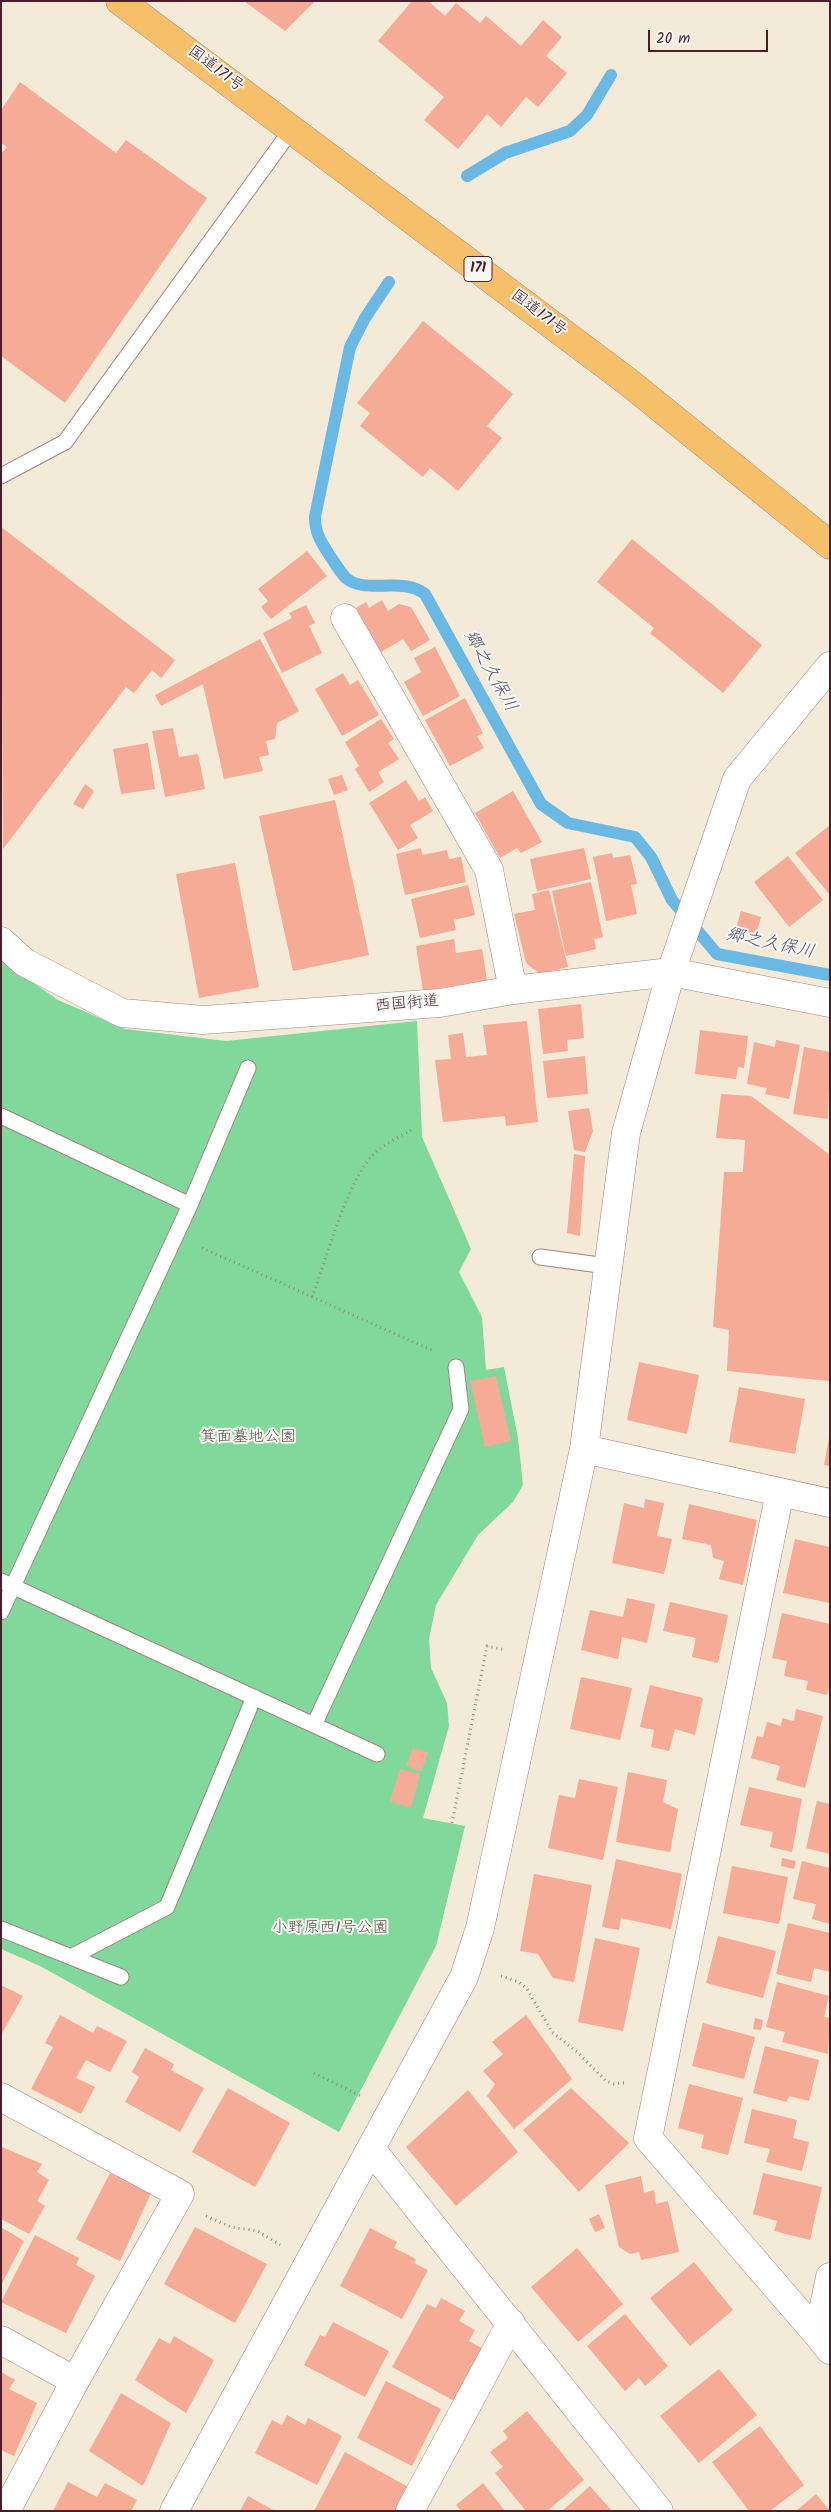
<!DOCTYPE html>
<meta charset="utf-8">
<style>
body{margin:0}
#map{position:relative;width:831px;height:2512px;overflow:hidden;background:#f3ead8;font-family:Kalam,sans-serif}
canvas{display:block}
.frame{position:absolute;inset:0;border:2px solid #4a1f2b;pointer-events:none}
.scale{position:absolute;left:648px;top:30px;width:120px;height:22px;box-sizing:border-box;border:2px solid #4a1f2b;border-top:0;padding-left:6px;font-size:15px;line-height:18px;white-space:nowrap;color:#4a1f2b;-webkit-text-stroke:4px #f6f6f2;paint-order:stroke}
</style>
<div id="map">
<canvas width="831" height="2512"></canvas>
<div class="frame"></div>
<div class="scale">20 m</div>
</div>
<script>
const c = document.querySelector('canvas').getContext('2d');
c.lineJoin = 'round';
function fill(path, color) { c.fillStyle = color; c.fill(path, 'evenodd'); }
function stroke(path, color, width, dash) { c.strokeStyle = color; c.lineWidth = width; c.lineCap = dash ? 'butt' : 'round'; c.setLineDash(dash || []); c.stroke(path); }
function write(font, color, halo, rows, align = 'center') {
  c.font = font + ' Kalam,"Klee One",sans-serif'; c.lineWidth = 4; c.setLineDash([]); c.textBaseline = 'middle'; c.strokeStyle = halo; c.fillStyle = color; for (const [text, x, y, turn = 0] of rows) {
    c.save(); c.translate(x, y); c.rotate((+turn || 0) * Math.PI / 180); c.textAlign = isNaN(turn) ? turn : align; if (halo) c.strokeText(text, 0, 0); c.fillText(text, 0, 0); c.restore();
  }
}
fill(new Path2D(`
 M1 960 58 1000 125 1029 226 1041 417 1021 422 1137 471 1249 459 1272 482 1317 486 1370 504 1367 518 1438 523 1485 513 1502 478 1535 436 1605 429 1639 431 1668 447 1703 449 1726 423 1818 465 1826 436 1946 339 2132 40 1966 1 1949Z`), '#81d89b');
stroke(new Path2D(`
 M467 176 505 153 570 131 587 115 611 75
 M389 282 365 318 350 347 315 517C315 533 321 542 330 556 335 563 340 572 346 578 366 595 402 576 425 594L541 804 568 823 635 837 651 857 672 900 717 954 830 975`), '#6ab8e4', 12);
fill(new Path2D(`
 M244 1H315L285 31Z
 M412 1H428L445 16 456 3 480 23 486 16 521 46 543 20 562 37 546 56 567 73 538 107 526 97 501 127 487 114 458 149 424 120 444 97 378 41Z
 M20 82 116 153 126 140 207 198 65 403 1 356V154L7 147 1 143V110Z
 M423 321 513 394 487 426 502 438 458 491 430 468 423 477 360 426 370 413 357 403Z
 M1 527 175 660 161 678 152 670 134 693 126 687 3 849Z
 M632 539 762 645 723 693 650 633 654 628 597 582Z
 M307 551 327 576 271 619 261 607 268 601 258 589Z
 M382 600 388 611 399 604 411 607 430 640 411 651 403 639 381 652 356 608 366 602 369 608Z
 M306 605 315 623 309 626 322 653 282 673 263 633 292 618 289 613Z
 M260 639 299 711 277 723 275 739 266 741 269 755 259 757 263 771 224 779 203 684 161 706 155 695Z
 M435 647 460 696 423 716 404 682 421 672 414 658Z
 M343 673 350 685 358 680 379 715 342 736 315 689Z
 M465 698 483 733 477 736 484 748 450 766 425 720Z
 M381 719 394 739 388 743 399 759 378 772 384 782 369 792 355 769 359 766 345 742Z
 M173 728 179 757 198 754 205 789 165 797 152 731Z
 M148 743 155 789 121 794 113 749Z
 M342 775 348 790 334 795 328 779Z
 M406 780 419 801 425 797 433 811 410 825 418 838 398 850 369 803Z
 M85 784 94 791 83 809 73 804Z
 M513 791 542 842 521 853 517 848 500 858 475 813Z
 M335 800 369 955 293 971 259 816Z
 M830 825V895L795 853Z
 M421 848 422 855 447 850 449 859 461 857 466 882 405 895 396 854Z
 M584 848 591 879 537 891 530 859Z
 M612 853 613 858 630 855 637 884 631 885 637 914 606 921 593 857Z
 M788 856 823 900 789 927 754 882Z
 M235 863 259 987 199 998 176 874Z
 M591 882 603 937 594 939 596 949 566 956 552 891Z
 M468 885 475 915 454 920 456 930 420 938 411 899Z
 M549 890 568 967 540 974 526 963 514 914 535 910 532 894Z
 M741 911 761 917 756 935 736 929Z
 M454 939 456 953 482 949 487 980 423 991 416 946Z
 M581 1004 584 1038 567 1040 568 1051 543 1054 538 1009Z
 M527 1021 538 1122 506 1126 505 1116 443 1122 435 1060 451 1059 448 1035 463 1033 466 1057 487 1055 483 1025Z
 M700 1030 748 1036 744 1068 738 1067 736 1079 695 1074Z
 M776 1040 800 1045 789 1099 765 1094 767 1088 747 1084 754 1042 775 1047Z
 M804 1047 830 1052 828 1119 793 1114Z
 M585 1056 588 1094 547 1098 543 1061Z
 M721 1094 751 1096 830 1155V1381L727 1371 729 1330 713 1327 724 1172H743L745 1140 716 1138Z
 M589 1108 593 1131 585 1152 574 1150 568 1111Z
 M574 1154 585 1156 580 1236 567 1233Z
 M639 1362 699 1375 687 1434 627 1420Z
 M496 1376 511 1441 485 1447 470 1381Z
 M739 1387 805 1399 795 1454 729 1442Z
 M829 1438H830V1466L824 1465Z
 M645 1499 664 1503 657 1536 672 1539 664 1574 612 1563 624 1503 644 1508Z
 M689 1504 757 1520 743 1585 719 1579 724 1561 713 1558 711 1545 682 1539Z
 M795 1539 830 1547V1603L783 1593Z
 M627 1598 655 1604 647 1643 622 1637 618 1659 581 1650 590 1610 623 1617Z
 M670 1602 728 1615 718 1663 692 1657 696 1638 663 1631Z
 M782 1613 830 1624V1684L827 1695 806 1690 808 1681 784 1676 787 1661 772 1658Z
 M581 1677 632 1688 620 1740 570 1729Z
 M650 1685 703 1698 695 1735 675 1729 669 1751 651 1747 654 1730 640 1727Z
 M796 1709 823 1716 805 1788 776 1780 780 1766 751 1758 757 1736 763 1737 767 1722 781 1726 782 1718 794 1721Z
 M413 1748 428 1753 421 1772 406 1766Z
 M400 1769 420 1774 411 1808 390 1801Z
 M628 1772 667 1780 663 1802 678 1809 670 1852 616 1842Z
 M579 1779 618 1787 603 1860 548 1848 559 1795 575 1798Z
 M749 1787 802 1799 792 1852 770 1847 773 1832 740 1825Z
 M817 1801 830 1804V1854L806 1848Z
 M782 1858 796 1861 794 1869 781 1866Z
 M616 1859 682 1874 671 1929 621 1918 619 1930 602 1927Z
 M802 1861 830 1868V1924L812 1919 816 1904 793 1899Z
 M732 1866 788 1877 779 1924 723 1913Z
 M534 1874 592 1885 574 1982 553 1978 538 1954 520 1951Z
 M788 1923 830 1933V1972L814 1968 811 1982 776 1974Z
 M718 1936 776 1951 763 1998 706 1983Z
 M595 1938 640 1948 623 2031 578 2022Z
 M777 1982 829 1996 824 2017 830 2018 828 2054 782 2042 785 2032 766 2027Z
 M1 1985 23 1996 1 2035Z
 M60 2015 93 2033 97 2026 127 2041 110 2072 86 2060 76 2078 95 2087 81 2114 31 2089 53 2047 45 2043Z
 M526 2015 572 2079 514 2129 487 2096 495 2084 483 2071 503 2054 492 2042Z
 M755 2018 763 2020 761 2030 753 2029Z
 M703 2023 755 2037 744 2079 692 2066Z
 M765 2046 819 2060 809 2101 789 2096 787 2102 753 2093Z
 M145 2048 174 2064 171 2070 204 2088 180 2132 125 2102 139 2077 132 2072Z
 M689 2084 743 2098 728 2155 701 2148 704 2135 678 2128Z
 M228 2088 290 2123 255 2187 192 2152Z
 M571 2088 629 2143 579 2192 523 2130Z
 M468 2090 518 2152 456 2206 406 2147Z
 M752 2109 797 2120 793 2138 809 2142 802 2171 766 2162 770 2149 744 2143Z
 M2 2147 42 2164 37 2172 49 2180 37 2201 45 2206 29 2234 1 2219Z
 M110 2173 151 2193 120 2261 76 2239Z
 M763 2173 822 2187 810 2240 774 2231 777 2221 753 2214Z
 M641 2176 644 2193 654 2190 656 2204 668 2201 679 2252 641 2260 639 2252 630 2254 619 2247 605 2185Z
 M599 2214 605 2228 595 2232 589 2219Z
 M1 2227 24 2241 1 2285Z
 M195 2227 267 2264 235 2323 164 2284Z
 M370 2228 397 2242 394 2248 416 2259 414 2263 428 2270 402 2319 340 2286Z
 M35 2235 79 2258 76 2265 95 2276 66 2333 1 2302Z
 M577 2248 623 2304 578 2342 531 2287Z
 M694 2262 733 2310 690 2346 650 2298Z
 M441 2298 465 2311 459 2321 475 2330 469 2341 483 2349 454 2401 392 2367 427 2304 436 2308Z
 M625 2314 668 2366 645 2386 639 2378 625 2391 587 2346Z
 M333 2322 389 2351 365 2397 304 2365 320 2335 325 2337Z
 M174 2336 214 2360 186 2413 135 2380 159 2338 170 2344Z
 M719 2369 757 2415 699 2463 660 2416Z
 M1 2372 15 2380 9 2389 37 2403 14 2456 1 2450Z
 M386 2381 441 2409 412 2466 357 2438Z
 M121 2393 171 2423 143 2486 89 2451Z
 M527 2411 584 2480 547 2511H526L495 2473 503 2467 490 2452 508 2438 503 2431Z
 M287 2415 305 2425 308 2418 342 2436 317 2485 255 2453 272 2420 282 2425Z
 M760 2426 804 2485 770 2511H749L712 2462Z
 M345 2452 410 2488 397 2511H314Z
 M68 2482 97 2497 105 2483 137 2500 131 2511H53Z
 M483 2483 505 2511H461L456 2505Z
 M590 2486 612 2511H562Z
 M816 2494 830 2511H796Z
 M248 2496 275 2511H240Z`), '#f5ab95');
const service = new Path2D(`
 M1 476 65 442 292 129
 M1 1116 190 1205
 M540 1257 607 1266
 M1 1581 377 1754
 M1 1612 190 1205 248 1068
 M314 1725 461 1409 456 1367
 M1 1929 121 1977
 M71 1957 167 1907 254 1697`);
const minor = new Path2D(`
 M345 618 489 870 513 990
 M1 941 24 962 122 1013 203 1020 440 1003 513 990 671 972 830 1003
 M584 1449 830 1503
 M780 1492 648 2138 818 2335
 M1 2097 180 2194 75 2381 6 2511
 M371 2149 659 2511
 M830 2277 818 2335 830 2350
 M1 2340 75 2381
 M410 2511 511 2323`);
const tertiary = new Path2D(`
 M174 2511 464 1977 480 1928 584 1449 626 1133 671 972 737 779 830 666`);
const trunk = new Path2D(`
 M120 1 627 381 830 545`);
stroke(service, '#9e8482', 17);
stroke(minor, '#9e8482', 29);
stroke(tertiary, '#9e8482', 29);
stroke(trunk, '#9e8482', 29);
stroke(new Path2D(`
 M202 1248 434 1351
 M312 1297C326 1260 349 1173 378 1150 388 1142 401 1136 411 1130
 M452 1823 487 1646 506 1650
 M501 1976 519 1982 527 1989 552 2032 577 2052 606 2081 614 2084 624 2083
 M314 2073 361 2096
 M206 2216 231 2227 258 2231 280 2245`), '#9e8482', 3, [1, 4]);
stroke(service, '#fff', 15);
stroke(minor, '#fff', 28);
stroke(tertiary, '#fff', 28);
stroke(trunk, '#f6c06b', 28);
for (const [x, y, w] of [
 [478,269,28]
]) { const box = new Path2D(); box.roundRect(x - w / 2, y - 12.5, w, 25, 4); c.fillStyle = '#f6f6f2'; c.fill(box); stroke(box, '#4a1f2b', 1); }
write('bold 15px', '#4a1f2b', null, [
 ["171",478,269]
]);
write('16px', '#4a1f2b', '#f6f6f2', [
 ["国道171号",215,70,37],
 ["国道171号",538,314,37],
 ["西国街道",407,1005,-5]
]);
write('16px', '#5a564d', '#f6f6f2', [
 ["箕面墓地公園",248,1438],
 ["小野原西1号公園",330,1929]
]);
write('italic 18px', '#55556c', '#f6f6f2', [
 ["郷之久保川",489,672,61],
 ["郷之久保川",770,945,12]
]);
</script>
